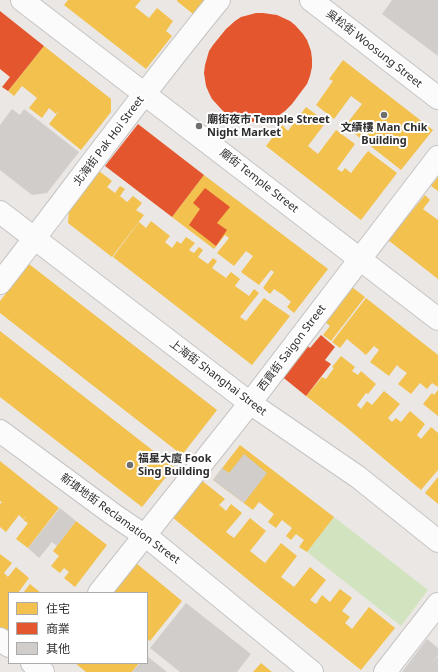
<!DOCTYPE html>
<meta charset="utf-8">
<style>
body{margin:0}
#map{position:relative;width:438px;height:672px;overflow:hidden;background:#ebe7e4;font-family:"Noto Sans","Noto Sans TC",sans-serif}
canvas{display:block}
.legend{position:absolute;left:8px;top:592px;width:140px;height:72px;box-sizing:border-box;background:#fff;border:1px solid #ababab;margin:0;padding:5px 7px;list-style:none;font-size:12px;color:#2d2d2d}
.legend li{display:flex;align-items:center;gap:8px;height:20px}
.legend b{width:20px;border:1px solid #ababab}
</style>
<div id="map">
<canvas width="438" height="672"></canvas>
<ul class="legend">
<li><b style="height:11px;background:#f2c14e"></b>住宅</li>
<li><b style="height:11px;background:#e4572e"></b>商業</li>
<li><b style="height:11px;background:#d0cdcb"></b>其他</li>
</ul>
</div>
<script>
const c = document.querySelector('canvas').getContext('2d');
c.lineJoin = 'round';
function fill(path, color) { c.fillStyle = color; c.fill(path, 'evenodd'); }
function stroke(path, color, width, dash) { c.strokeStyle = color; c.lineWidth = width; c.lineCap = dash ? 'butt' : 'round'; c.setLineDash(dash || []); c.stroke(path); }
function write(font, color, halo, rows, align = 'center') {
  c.font = font + ' "Noto Sans","Noto Sans TC",sans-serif'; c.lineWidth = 4; c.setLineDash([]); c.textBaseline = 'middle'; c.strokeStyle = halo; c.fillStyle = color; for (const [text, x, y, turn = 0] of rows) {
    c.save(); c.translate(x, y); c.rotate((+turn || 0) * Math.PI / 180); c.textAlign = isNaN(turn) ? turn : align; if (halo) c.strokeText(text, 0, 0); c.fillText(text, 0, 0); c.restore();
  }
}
fill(new Path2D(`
 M334 517 428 590 401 626 307 552Z`), '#d2e4bf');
fill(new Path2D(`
 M68 0H141L135 7 149 18 157 8 173 21 166 31 172 36 146 69 64 5Z
 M177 0H204L193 14 177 1Z
 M44 46 111 99V112L81 150 49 124 60 110 56 114 49 108 42 118 29 108 37 98 22 86 14 96 8 91Z
 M343 60 433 130 401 170 345 126 362 104 351 96 334 119 316 105 333 81 329 79Z
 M306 107 326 122 308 146 318 154 336 130 355 144 337 169 342 172 345 168 351 173 368 151 397 173 361 220 266 146 282 125 288 131Z
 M184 162 202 175 175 211 158 198 161 193 153 187 166 170 173 176Z
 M99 171 112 181 107 187 115 193 120 186 125 189 120 196 127 202 133 196 142 203 136 210 144 215 112 257 68 223 69 211Z
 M204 175 328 269 294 313 287 307 291 302 283 295 274 289 270 294 263 288 274 272 271 270 259 285 241 272 253 256 246 251 234 266 217 253 229 238 225 235 214 249 172 217Z
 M438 177V191L431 186Z
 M425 195 430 200 423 209 438 220V279L388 240Z
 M151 221 170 236 165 242 172 248 177 241 181 244 186 237 195 243 189 250 194 253 199 247 203 250 198 257 208 264 213 258 217 261 212 268 226 278 231 272 240 279 235 286 249 296 254 289 259 293 240 317 246 321 264 298 290 316 252 365 113 257 139 222 146 228Z
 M29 264 217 410 182 455 0 313V301Z
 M352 287 365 297 331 341 323 335 330 326 325 322Z
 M366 298 438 355V387L432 383 427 389 420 383 411 394 398 384 407 373 400 368 397 365 389 376 370 362 379 350 374 346 366 355 347 339 340 348 332 342Z
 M0 331 174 467 142 507 0 397Z
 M341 356 355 367 352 371 358 375 361 371 376 384 368 394 366 393 357 405 361 409 367 401 372 405 384 391 400 404 388 418 392 422 396 418 401 422 410 411 425 424 417 435 421 439 431 427 438 433V470L421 490 346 427 306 396 322 377 326 379 334 368 332 367Z
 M438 390V416L423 404 432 393 434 395Z
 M240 445 334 517 307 552 299 547 304 540 296 534 291 540 286 536 292 528 282 520 276 528 268 522 274 514 259 502 253 510 213 480Z
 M0 461 59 508 28 548 16 539 28 523 23 520 27 515 23 519 19 515 6 532 0 527V504L2 502 0 501Z
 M438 477V504L425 493Z
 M201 480 225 499 219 505 223 508 226 511 231 504 242 513 226 532 234 538 250 518 266 531 250 551 265 563 281 543 297 556 281 577 289 583 294 587 310 567 326 580 310 600 316 604 322 595 330 602 340 589 352 598 342 611 350 617 345 623 352 629 369 607 395 628 361 670 258 588 172 517Z
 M76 521 107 545 75 587 64 578 69 572 64 568 60 573 51 566 59 556 53 551Z
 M0 554 12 563 4 573 8 577 16 567 29 578 18 593H9V634L0 627Z
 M136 563 182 601 150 641 147 639V593H113Z
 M30 584 41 593H23Z
 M75 663H139L132 672H86Z
 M261 663 272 672H253Z`), '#f2c14e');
fill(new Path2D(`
 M0 11 44 46 8 91 2 87 10 77 0 69Z
 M256 13H263L277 15 290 21 295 25 303 34 307 40 311 51 312 59V67L310 76 307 84 292 104 285 111 278 116 272 119 257 122 241 121 228 115 222 110 212 99 209 93 206 86 204 73 205 65 209 51 213 45 226 29 235 21 241 17Z
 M138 124 204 175 172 217 105 166Z
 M205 188 230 207 217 223 227 230 216 246 189 225 200 209 193 203Z
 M321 335 335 347 325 360 331 364 306 396 280 375 304 343 310 348Z`), '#e4572e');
fill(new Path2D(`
 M392 0H438V56L382 14Z
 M12 109 20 115 24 109 79 152 47 193 32 195 0 170V125Z
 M244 454 267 473 244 503 213 480 222 468 229 473Z
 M60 508 76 521 57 546 52 542 39 558 28 548Z
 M186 603 251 654 237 672H180L150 648Z
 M427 639 438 648V655L430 665 438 656V672H402Z
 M147 656 167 672H132L140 663H147Z`), '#d0cdcb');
const street = new Path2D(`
 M22 0 438 319
 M311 0 438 98
 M0 283C73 189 143 92 219 0
 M0 431 114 515 151 540 312 672
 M99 593 250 403 438 157
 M0 639 9 646
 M32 663 43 672
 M385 672 438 604`);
const secondary = new Path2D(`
 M0 212 250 403 358 477 438 541`);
stroke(street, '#c5c4c4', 24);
stroke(secondary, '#c5c4c4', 24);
stroke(street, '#fcfbfb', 22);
stroke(secondary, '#fcfbfb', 22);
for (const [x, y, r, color] of [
 [384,115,4,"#706e6d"],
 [199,126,4,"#706e6d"],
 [130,465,4,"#706e6d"]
]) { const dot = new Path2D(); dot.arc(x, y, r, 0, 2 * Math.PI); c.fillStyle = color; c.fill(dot); stroke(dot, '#fff', 1.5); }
write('11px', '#2d2d2d', '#fff', [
 ["吳松街 Woosung Street",374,49,38],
 ["北海街 Pak Hoi Street",109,141,-53],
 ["廟街 Temple Street",259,181,38],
 ["西貢街 Saigon Street",292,348,-53],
 ["上海街 Shanghai Street",218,378,37],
 ["新填地街 Reclamation Street",120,519,36]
]);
write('bold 11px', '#2d2d2d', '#fff', [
 ["廟街夜市 Temple Street",207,120],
 ["Night Market",207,133],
 ["文績樓 Man Chik",384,128,"center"],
 ["Building",384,141,"center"],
 ["福星大廈 Fook",138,459],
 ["Sing Building",138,472]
], 'left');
</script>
